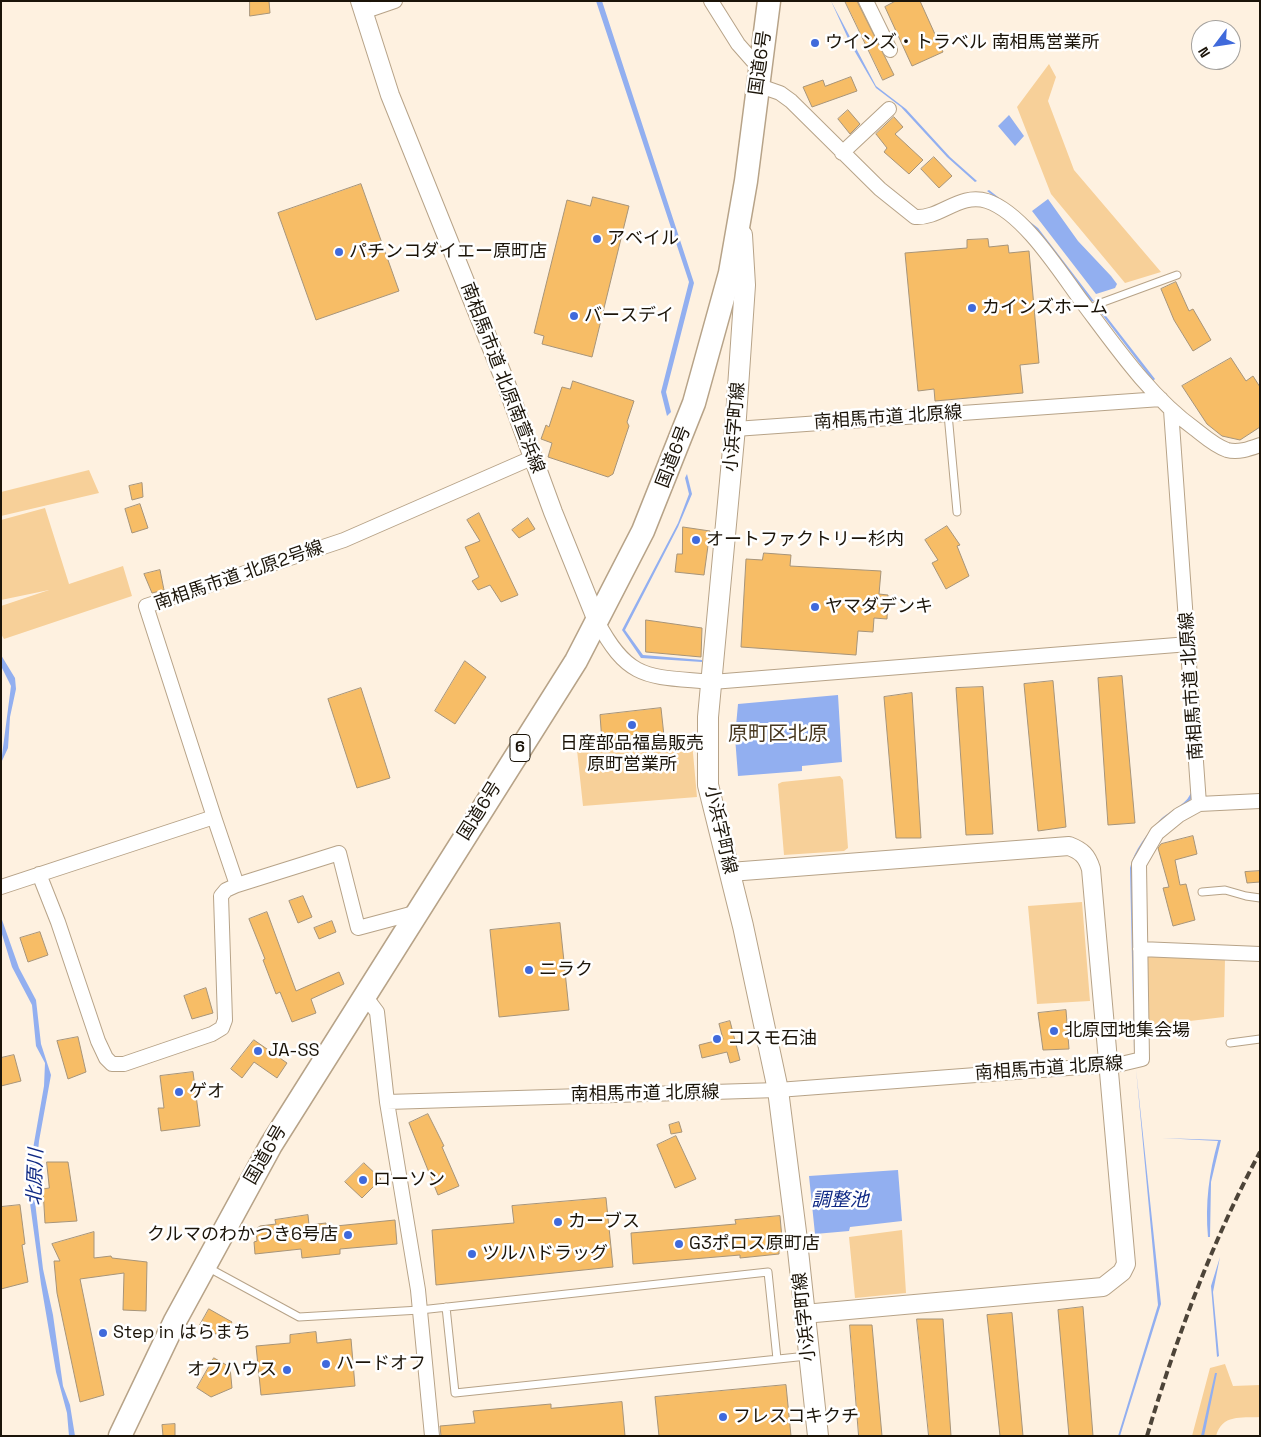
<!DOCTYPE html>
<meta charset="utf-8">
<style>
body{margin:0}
#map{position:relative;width:1261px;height:1437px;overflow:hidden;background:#fef1e0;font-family:"Space Grotesk",sans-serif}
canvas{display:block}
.frame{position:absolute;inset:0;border:2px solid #1b1409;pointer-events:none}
.north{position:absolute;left:1191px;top:20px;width:50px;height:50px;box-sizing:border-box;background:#fff;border:1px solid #a4a19d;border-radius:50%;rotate:239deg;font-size:14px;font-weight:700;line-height:20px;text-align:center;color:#1b1409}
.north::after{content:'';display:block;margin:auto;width:18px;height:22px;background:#406adb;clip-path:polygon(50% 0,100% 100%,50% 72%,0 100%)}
</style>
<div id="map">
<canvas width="1261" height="1437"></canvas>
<div class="frame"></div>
<div class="north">N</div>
</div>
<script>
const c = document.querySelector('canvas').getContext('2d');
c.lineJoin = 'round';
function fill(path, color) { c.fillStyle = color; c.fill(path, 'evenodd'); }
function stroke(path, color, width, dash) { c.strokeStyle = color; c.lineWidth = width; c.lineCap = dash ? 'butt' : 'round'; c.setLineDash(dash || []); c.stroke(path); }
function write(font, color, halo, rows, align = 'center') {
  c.font = font + ' "Space Grotesk","Noto Sans JP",sans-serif'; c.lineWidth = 5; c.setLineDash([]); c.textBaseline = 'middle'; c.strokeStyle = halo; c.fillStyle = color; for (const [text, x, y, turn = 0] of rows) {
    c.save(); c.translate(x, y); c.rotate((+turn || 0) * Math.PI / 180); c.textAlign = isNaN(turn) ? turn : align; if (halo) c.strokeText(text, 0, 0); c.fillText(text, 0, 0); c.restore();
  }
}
fill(new Path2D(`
 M1049 64 1056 77 1048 101 1074 170 1161 272 1125 283 1051 194 1017 107Z
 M89 470 99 493 1 516V492Z
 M45 508 69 584 123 566 132 596 4 639 1 634V606L49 590 1 600V520Z
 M692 742 697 797 583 806 577 750Z
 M840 776 843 780 848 848 844 851 784 855 778 784 782 782Z
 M1082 902 1090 1001 1037 1004 1028 906Z
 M1148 957H1225L1224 1017 1147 1026Z
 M902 1230 906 1293 855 1298 849 1237Z
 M1225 1364 1233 1386 1260 1385V1417C1241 1418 1222 1414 1216 1436H1192L1210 1368Z`), '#f7d099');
fill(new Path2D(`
 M596 1H602L694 283 666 392 671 412 667 416 661 392 689 282Z
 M831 1 876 86 906 109 950 157 977 181 975 182 947 157 901 107 876 88 851 45Z
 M1009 115 1024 136 1015 146 998 126Z
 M989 190 1038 228 1094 301 1091 302 1032 225 987 191Z
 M1048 199 1078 241 1111 276 1117 284 1115 288 1096 294 1032 211Z
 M1099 307 1155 379 1153 381 1097 308Z
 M687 474 692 494 678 527 625 630 643 655 702 660V662L641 658 622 630 678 523 689 494 685 478Z
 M1 655 15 678 16 689 10 717 8 748 1 763 11 686 1 666Z
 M838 695 842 762 802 766V771L738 776 735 737 738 704Z
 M1192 788 1193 797 1190 800 1152 833 1133 862 1134 1052 1130 868C1134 850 1147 834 1159 821 1170 809 1190 805 1192 788Z
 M1 917 19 968 36 1000 41 1044 51 1075 39 1141 34 1193 43 1269 53 1315 63 1386 70 1405 75 1436H69L67 1413 56 1372 41 1284 29 1196 30 1166 44 1086 45 1063 36 1046 32 1005 12 967 1 931Z
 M1136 1069 1161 1304 1120 1436H1118L1158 1305Z
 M1162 1138 1221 1140 1211 1182 1210 1237H1208C1205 1203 1209 1173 1218 1141Z
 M898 1170 902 1221 850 1227 849 1231 815 1234 809 1176Z
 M1220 1257 1213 1292 1219 1356 1217 1357 1211 1286Z
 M1215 1373H1217L1204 1436H1201Z`), '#92aff0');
const building = new Path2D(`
 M250 1H269L270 13 250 16Z
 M845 1H857L894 75 883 80Z
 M896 1H920L943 52 912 66 885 7Z
 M851 77 857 91 812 107 803 87 823 80 825 86Z
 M848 110 860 124 850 134 838 119Z
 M894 117 903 127 895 134 923 160 909 174 884 152 887 148 876 134Z
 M934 157 952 176 939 188 921 169Z
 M361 184 399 291 316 320 278 213Z
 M593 197 629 206 592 357 542 344 544 336 534 333 567 200 590 206Z
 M988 239 989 247 1008 245 1009 253 1029 251 1039 363 1020 365 1023 393 935 401 934 389 918 391 905 253 967 248V240Z
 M1176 282 1189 311 1193 309 1211 340 1193 351 1174 320 1161 289Z
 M1231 358 1246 381 1253 376 1260 387V427L1240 440 1222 436 1207 424 1182 386Z
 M573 381 634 401 627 422 629 426 613 474 608 477 548 457 552 443 541 439 546 425 549 427 562 387 570 389Z
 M142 483 143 497 132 500 129 486Z
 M140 504 148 528 132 533 125 509Z
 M479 513 518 595 501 602 490 585 478 590 472 581 479 577 465 547 480 541 467 520Z
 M528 518 535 529 519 538 512 530Z
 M947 526 960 545 957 546 969 576 946 589 932 563 938 560 925 540Z
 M683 527 710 531 704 575 675 572 677 554H682Z
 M764 553 791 555 790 566 881 571 879 594 888 595 887 619 874 618 873 632 858 631 856 655 741 647 746 559 762 560Z
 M160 570 164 590 152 593 144 574Z
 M646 620 702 628 701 657 646 652Z
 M465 661 486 677 455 724 435 711Z
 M1122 676 1135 823 1108 825 1098 678Z
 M1053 681 1066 827 1038 831 1024 684Z
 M983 687 993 834 966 835 956 688Z
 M361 688 390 778 357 788 328 699Z
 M912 693 921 838H896L884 697Z
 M661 708 664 736 602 742 600 715Z
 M1193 836 1197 854 1175 860 1180 885 1186 884 1195 920 1173 926 1163 888 1169 887 1158 848 1161 844Z
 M1260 871V882L1247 883 1245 872Z
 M303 896 312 917 298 923 289 901Z
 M267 912 296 991 339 972 344 984 311 999 316 1013 292 1022 280 992 276 994 263 960 265 959 249 919Z
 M332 921 336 932 319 939 314 928Z
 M560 923 569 1010 499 1017 490 930Z
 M40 932 48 955 28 962 20 938Z
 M206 988 213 1013 192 1019 184 996Z
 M1066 1010 1069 1049 1043 1050 1038 1013Z
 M730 1021 740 1060 730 1063 727 1052 702 1058 699 1045 723 1039 719 1024Z
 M78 1037 86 1072 68 1079 57 1041Z
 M254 1040 287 1063 277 1078 254 1062 242 1078 231 1069Z
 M14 1055 21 1081 1 1086V1058Z
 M193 1072 200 1126 161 1131 158 1108H164L160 1076Z
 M428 1114 444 1146 442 1147 459 1186 438 1195 409 1123Z
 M679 1122 682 1132 671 1134 669 1125Z
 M676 1136 696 1179 675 1188 657 1145Z
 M47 1162H68L77 1221 45 1223 43 1189 49 1188Z
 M364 1163 381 1179 362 1198 345 1182Z
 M606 1198 613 1267 436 1285 432 1230 514 1223 512 1206Z
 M20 1205 25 1244 22 1245 28 1282 1 1289V1207Z
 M308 1215 309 1225 326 1223V1227L395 1220 397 1244 340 1249V1254L302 1258 301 1249 255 1254 254 1242 257 1241 256 1229 260 1226 276 1224 275 1220Z
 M780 1216 783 1250H779V1254L740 1258V1255L633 1264 631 1233 736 1224 735 1220Z
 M94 1232V1258L111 1256 112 1258 147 1262 146 1311 123 1310 124 1273 80 1279 104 1395 80 1402 57 1293 54 1261H60L52 1244Z
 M1083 1307 1093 1436H1069L1058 1310Z
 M209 1309 232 1322 223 1338 200 1325Z
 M1012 1313 1023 1436H1000L987 1315Z
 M917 1319H943L951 1436H929Z
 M850 1325H872L882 1436H859Z
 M316 1332 317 1343 351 1339 355 1386 261 1395 256 1346 290 1343V1335Z
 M214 1358 230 1367 232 1388 211 1397 197 1388Z
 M786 1385 791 1436H659L655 1397Z
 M622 1402 625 1436H441L440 1426 475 1423 473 1411 551 1404V1408Z
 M175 1424V1436H163L162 1425Z`);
fill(building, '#f7bd66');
stroke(building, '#a79479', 1);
const service = new Path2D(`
 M1089 310 1098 304 1177 275
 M948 414 957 512
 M1202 892 1225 890 1246 896 1260 898
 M1230 1043 1260 1039
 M207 1267 299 1317 420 1310 768 1272 777 1359
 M446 1307 455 1393 807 1356`);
const minor = new Path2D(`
 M711 1 738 44 760 69
 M866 1 890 50
 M363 12 395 1
 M757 85 780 93 791 101 880 189 915 217C940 219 960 192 987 201 1023 213 1058 269 1080 299 1114 344 1149 396 1195 429 1204 436 1215 446 1227 450 1238 453 1249 449 1260 445
 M842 153 889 109
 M735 429 1161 399
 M597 621C629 682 649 676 712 682L1189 644
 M1199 804 1260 801
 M214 817 146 606 344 540 534 457
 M39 874 58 922 98 1041 106 1058 112 1064H124L212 1034 222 1028 225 1020 221 896 226 890 237 885
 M1 887 214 817 237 885 339 853 358 928 418 912
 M1140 949 1260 954
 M365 996 377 1012 387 1102 778 1090 1121 1064 1142 1059 1139 864 1157 833 1179 815 1199 804 1171 410
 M387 1102 418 1290 432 1436`);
const tertiary = new Path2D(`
 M360 1 390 95 505 381 553 512 597 621
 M730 872 1069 846C1082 851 1087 856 1091 869L1126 1264 1122 1272 1103 1287 804 1314`);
const secondary = new Path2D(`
 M742 235 745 285 736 417 708 717V785L743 926 778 1090 796 1232 818 1436`);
const trunk = new Path2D(`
 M120 1436 175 1321 271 1145 576 661 643 531 694 403 730 273 746 181 769 1`);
stroke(service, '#b7a388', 9);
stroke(minor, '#b7a388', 16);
stroke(tertiary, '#b7a388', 20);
stroke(secondary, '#b7a388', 22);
stroke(trunk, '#b7a388', 25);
stroke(service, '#fff', 7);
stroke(minor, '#fff', 14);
stroke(tertiary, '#fff', 18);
stroke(secondary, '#fff', 20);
stroke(trunk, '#fff', 22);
stroke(new Path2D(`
 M1147 1436C1176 1339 1212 1241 1260 1152`), '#4d4438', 4, [8, 4]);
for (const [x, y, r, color] of [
 [815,43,5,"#406adb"],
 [597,239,5,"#406adb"],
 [339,252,5,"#406adb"],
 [972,308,5,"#406adb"],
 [574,316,5,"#406adb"],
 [696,540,5,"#406adb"],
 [815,607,5,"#406adb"],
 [632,725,5,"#406adb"],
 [529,970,5,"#406adb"],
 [1054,1031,5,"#406adb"],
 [717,1039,5,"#406adb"],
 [258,1051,5,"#406adb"],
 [179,1092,5,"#406adb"],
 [363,1180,5,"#406adb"],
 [558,1222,5,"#406adb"],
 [348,1235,5,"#406adb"],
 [679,1244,5,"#406adb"],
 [472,1254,5,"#406adb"],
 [103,1333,5,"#406adb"],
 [326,1364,5,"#406adb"],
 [287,1370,5,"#406adb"],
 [723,1417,5,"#406adb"]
]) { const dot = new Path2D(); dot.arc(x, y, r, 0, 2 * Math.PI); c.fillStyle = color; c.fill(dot); stroke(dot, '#fff', 2); }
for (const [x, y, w] of [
 [520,748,20]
]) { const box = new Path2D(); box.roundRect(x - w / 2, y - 13.5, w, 27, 4); c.fillStyle = '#fff'; c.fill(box); stroke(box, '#1b1409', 1); }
write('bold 16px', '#1b1409', null, [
 ["6",520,748]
]);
write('18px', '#1b1409', '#fff', [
 ["ウインズ・トラベル 南相馬営業所",825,43],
 ["アベイル",607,239],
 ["パチンコダイエー原町店",349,252],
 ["カインズホーム",982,308],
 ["バースデイ",584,316],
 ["オートファクトリー杉内",706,540],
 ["ヤマダデンキ",825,607],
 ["日産部品福島販売",632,744,"center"],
 ["原町営業所",632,765,"center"],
 ["ニラク",539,970],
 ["北原団地集会場",1064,1031],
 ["コスモ石油",727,1039],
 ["JA-SS",268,1051],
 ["ゲオ",189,1092],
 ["ローソン",373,1180],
 ["カーブス",568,1222],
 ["クルマのわかつき6号店",338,1235,"right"],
 ["G3ポロス原町店",689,1244],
 ["ツルハドラッグ",482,1254],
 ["Step in はらまち",113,1333],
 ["ハードオフ",336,1364],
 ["オフハウス",277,1370,"right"],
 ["フレスコキクチ",733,1417]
], 'left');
write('18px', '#1b1409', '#fff', [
 ["国道6号",761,63,-82],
 ["南相馬市道 北原南萱浜線",502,378,69],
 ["南相馬市道 北原線",888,418,-4],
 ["小浜字町線",735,427,-85],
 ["国道6号",674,457,-69],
 ["南相馬市道 北原2号線",239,576,-19],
 ["南相馬市道 北原線",1192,686,-94],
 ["国道6号",480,811,-58],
 ["小浜字町線",720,830,77],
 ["南相馬市道 北原線",1049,1069,-4],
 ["南相馬市道 北原線",645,1094,-1],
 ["国道6号",266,1155,-60],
 ["小浜字町線",805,1317,-96]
]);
write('italic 19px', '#102a85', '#fff', [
 ["北原川",36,1177,-88],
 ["調整池",840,1201]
]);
write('20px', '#483820', '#fff', [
 ["原町区北原",778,735]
]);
</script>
